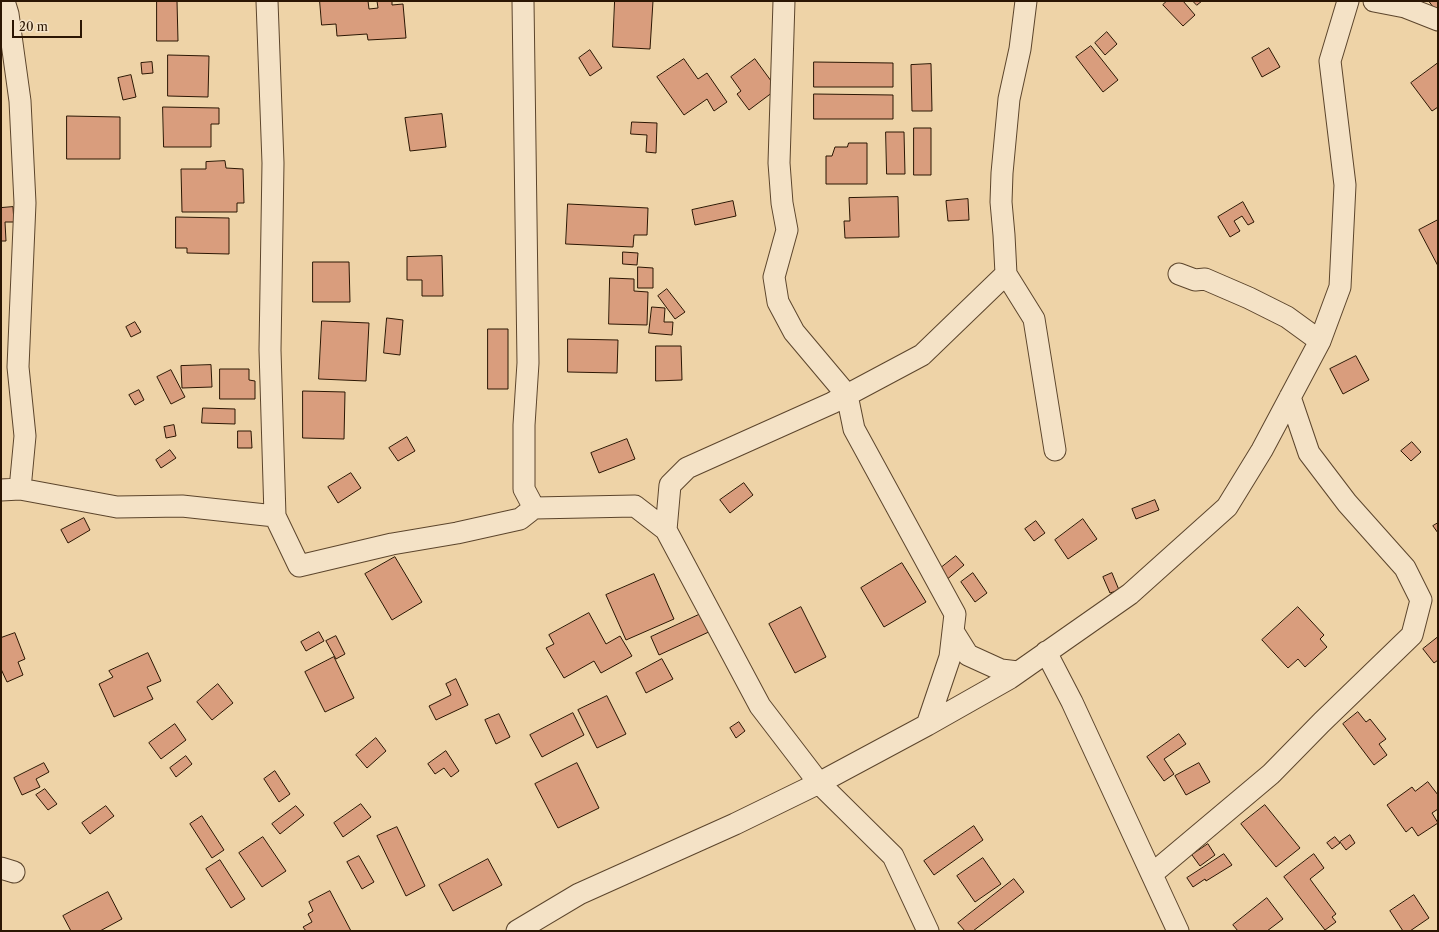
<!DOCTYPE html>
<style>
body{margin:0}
#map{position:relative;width:1439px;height:932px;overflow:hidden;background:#eed3a7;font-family:"Libre Caslon Text",serif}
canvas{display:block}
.frame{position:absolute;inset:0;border:2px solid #2b1603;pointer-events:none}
.scale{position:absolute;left:12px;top:20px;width:70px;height:18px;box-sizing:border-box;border:2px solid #2b1603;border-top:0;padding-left:5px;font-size:12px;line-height:14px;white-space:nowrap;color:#2b1603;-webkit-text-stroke:3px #f4e2c6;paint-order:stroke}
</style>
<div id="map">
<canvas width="1439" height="932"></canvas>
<div class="frame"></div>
<div class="scale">20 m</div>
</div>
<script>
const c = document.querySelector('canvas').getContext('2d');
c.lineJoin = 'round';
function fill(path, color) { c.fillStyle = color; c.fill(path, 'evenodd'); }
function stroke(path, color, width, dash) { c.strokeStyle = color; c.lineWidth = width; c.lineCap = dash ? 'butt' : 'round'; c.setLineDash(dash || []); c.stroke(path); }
const building = new Path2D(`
 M157 1H177L178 41H157Z
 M320 1H368L369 9 378 8 377 1H392V5L403 4 406 38 368 40 367 34 337 36 336 24 322 25Z
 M615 1H653L650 49 613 47Z
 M1167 1H1183L1195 15 1183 26 1163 5Z
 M1193 1H1202L1197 5Z
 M1429 1H1438V13Z
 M1107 32 1117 44 1105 55 1095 43Z
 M1091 46 1118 80 1103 92 1076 57Z
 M1269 48 1280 67 1262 77 1252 58Z
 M590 50 602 68 590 76 579 58Z
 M168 55 209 56 208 97 168 96Z
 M684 59 698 79 707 73 727 102 714 111 707 99 684 115 657 77Z
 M755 59 777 89 749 110 737 94 741 91 731 77Z
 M152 62 153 73 142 74 141 63Z
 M814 62 893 63V87H814Z
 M1438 63V107L1432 111 1411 83Z
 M931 64 932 111H912L911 65Z
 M131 75 136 97 123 100 118 78Z
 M814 94 893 95V119H814Z
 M163 107 219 108V124H211V147H164Z
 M442 114 446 147 410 151 405 118Z
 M67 116 120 117V159H67Z
 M632 122 657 123 656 153 646 152 647 135 631 134Z
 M914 128H931V175H914Z
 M886 132H904L905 174H887Z
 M849 143H867V184H826V156H832L835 147H847Z
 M225 161 226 168 243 169 244 203H237V212H182L181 169H206V162Z
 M898 197 899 237 845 238 844 221H850L849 198Z
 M968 199 969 220 948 221 946 201Z
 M733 201 736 216 695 225 692 210Z
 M1243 202 1254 222 1248 225 1242 216 1234 221 1240 231 1230 237 1218 217Z
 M568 204 648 208 647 235H634L633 247 566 244Z
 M13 207 14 222H5L6 241H1V208Z
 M176 217 229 218V254L187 253V248H176Z
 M1438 220V266L1419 230Z
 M623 252 638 253 637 265 623 264Z
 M442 256 443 296H422V280H407V257Z
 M313 262H349L350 302H313Z
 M638 267 653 268V288H638Z
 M610 278 634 279V291L648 292 647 325 609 324Z
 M667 289 685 312 675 319 658 296Z
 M652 307 665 308 664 322H673L672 335 649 333Z
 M387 318 403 320 400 355 384 353Z
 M322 321 369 323 366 381 319 379Z
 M135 322 141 332 131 337 126 327Z
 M488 329H508V389H488Z
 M568 339 618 340 617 373 568 372Z
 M656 346H681L682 380 656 381Z
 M1356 356 1369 380 1343 394 1330 369Z
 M211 365 212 387 182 388 181 366Z
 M220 369H249V380L255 381V399H220Z
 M171 370 185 397 171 404 157 377Z
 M139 390 144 400 135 405 129 395Z
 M303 391 345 392 344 439 303 438Z
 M203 408 235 409V424L202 423Z
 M174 425 176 436 166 438 164 427Z
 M238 431H251L252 448H238Z
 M407 437 415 451 398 461 389 448Z
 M627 439 635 459 599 473 591 453Z
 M1412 442 1421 452 1411 461 1401 451Z
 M170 450 176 458 161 468 156 460Z
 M351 473 361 488 338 503 328 487Z
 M744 483 753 495 730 513 720 500Z
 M1155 500 1159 510 1136 519 1132 509Z
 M84 518 90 530 68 543 61 530Z
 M1083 519 1097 539 1068 559 1055 540Z
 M1036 521 1045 533 1034 541 1025 529Z
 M1438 523V533L1433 526Z
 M956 556 964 565 945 581 937 571Z
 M395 557 422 602 392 620 365 574Z
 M902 563 926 602 884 627 861 588Z
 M973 573 987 593 975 602 961 582Z
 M1112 573 1119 590 1110 593 1103 577Z
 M654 574 674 619 626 640 606 595Z
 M801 607 826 657 795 673 769 624Z
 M1298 607 1324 635 1320 639 1327 647 1305 667 1298 659 1288 668 1262 640Z
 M705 612 713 630 659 655 651 637Z
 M589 613 606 644 620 636 632 656 601 673 594 661 564 678 546 648 554 644 549 635Z
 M319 632 324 641 306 651 301 642Z
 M15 633 25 659 18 662 23 675 7 682 1 669V638Z
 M336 636 345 654 336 659 326 641Z
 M1438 637V660L1434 663 1423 649Z
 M148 653 161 681 147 687 153 699 114 717 99 684 113 677 109 671Z
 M334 657 354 698 325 712 305 672Z
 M662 659 673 679 646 693 636 673Z
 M456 679 468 705 436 720 429 706 451 695 446 684Z
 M218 684 233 703 212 720 197 702Z
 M607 696 626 734 597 748 578 710Z
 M1358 712 1366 722 1370 719 1386 739 1379 744 1387 755 1374 765 1343 724Z
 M573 713 584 735 542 757 530 735Z
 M499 714 510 737 496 744 485 720Z
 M739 722 745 731 736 738 730 728Z
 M175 724 186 740 161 759 149 743Z
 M1179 734 1186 744 1164 759 1174 774 1164 781 1147 757Z
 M376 738 386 751 367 768 356 755Z
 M446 751 459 771 451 777 444 768 435 774 428 764Z
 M186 756 192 764 176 777 170 768Z
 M44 763 49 772 36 779 40 787 22 795 14 778Z
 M577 763 599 808 558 828 535 784Z
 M1199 763 1210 782 1186 795 1175 776Z
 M275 771 290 794 279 802 264 779Z
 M1428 782 1438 795V809L1432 813 1438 823 1418 836 1412 827 1406 832 1387 805 1412 787 1415 791Z
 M45 789 57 804 48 810 36 795Z
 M361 804 371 817 343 837 334 823Z
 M1265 805 1300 848 1276 867 1241 824Z
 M106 806 114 816 90 834 82 823Z
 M296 806 304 815 280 834 272 824Z
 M202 816 224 850 212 858 190 824Z
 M974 826 983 840 934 875 924 861Z
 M397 827 425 886 406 896 377 836Z
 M1350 835 1355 843 1346 850 1340 842Z
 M263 837 286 871 262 887 239 853Z
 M1335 837 1340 843 1332 849 1327 843Z
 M1208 844 1215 855 1200 866 1192 855Z
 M1224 854 1232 865 1206 881 1205 879 1193 887 1187 878Z
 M1314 854 1324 868 1310 879 1336 914 1332 917 1336 922 1325 930 1284 877Z
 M359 856 374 882 362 889 347 862Z
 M983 858 1001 884 975 902 957 876Z
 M488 859 502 885 453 911 439 885Z
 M220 860 245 899 231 908 206 869Z
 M1014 879 1024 892 973 931H965L958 923Z
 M330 891 351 931H306L303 927 312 922 308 914 313 911 309 902Z
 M108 892 122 919 100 931H71L63 916Z
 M1414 895 1429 918 1410 931H1403L1390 911Z
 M1267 898 1283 919 1267 931H1238L1233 925Z`);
fill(building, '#d99d7d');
stroke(building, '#2b1603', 1);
const minor = new Path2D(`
 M4 1 8 14 20 101 25 203 18 367 25 436 20 489
 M267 1 273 163 270 350 275 516
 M523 1 528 363 524 425V489L534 508
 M784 1 779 163 782 203 787 230 774 277 778 302 794 332 847 395 854 429 955 614 950 657 927 725
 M1374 1 1405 7 1438 20
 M1006 274 1034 319 1055 450
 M1179 274 1195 280 1205 279 1249 298 1287 317 1320 341
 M1 490 20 489 117 507 182 506 275 516 299 566 392 544 457 533 520 519 534 508 635 506 666 530 760 706 819 783 893 856 928 931
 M666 530 670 485 687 468 832 403 922 355 1006 274 1004 235 1001 202 1002 173 1009 99 1020 49 1026 1
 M953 631 968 655 1001 670 1018 672
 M1046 652 1072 702 1178 931
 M1 868 14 872
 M1152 874 1271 774 1322 722 1412 635 1421 600 1405 568 1347 503 1309 453 1290 397
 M517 931 579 894 735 824 819 783 927 725 1010 678 1130 594 1227 507 1262 450 1320 341 1340 287 1345 185 1330 61 1348 1`);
stroke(minor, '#5c452c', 23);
stroke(minor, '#f4e2c6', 21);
</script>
